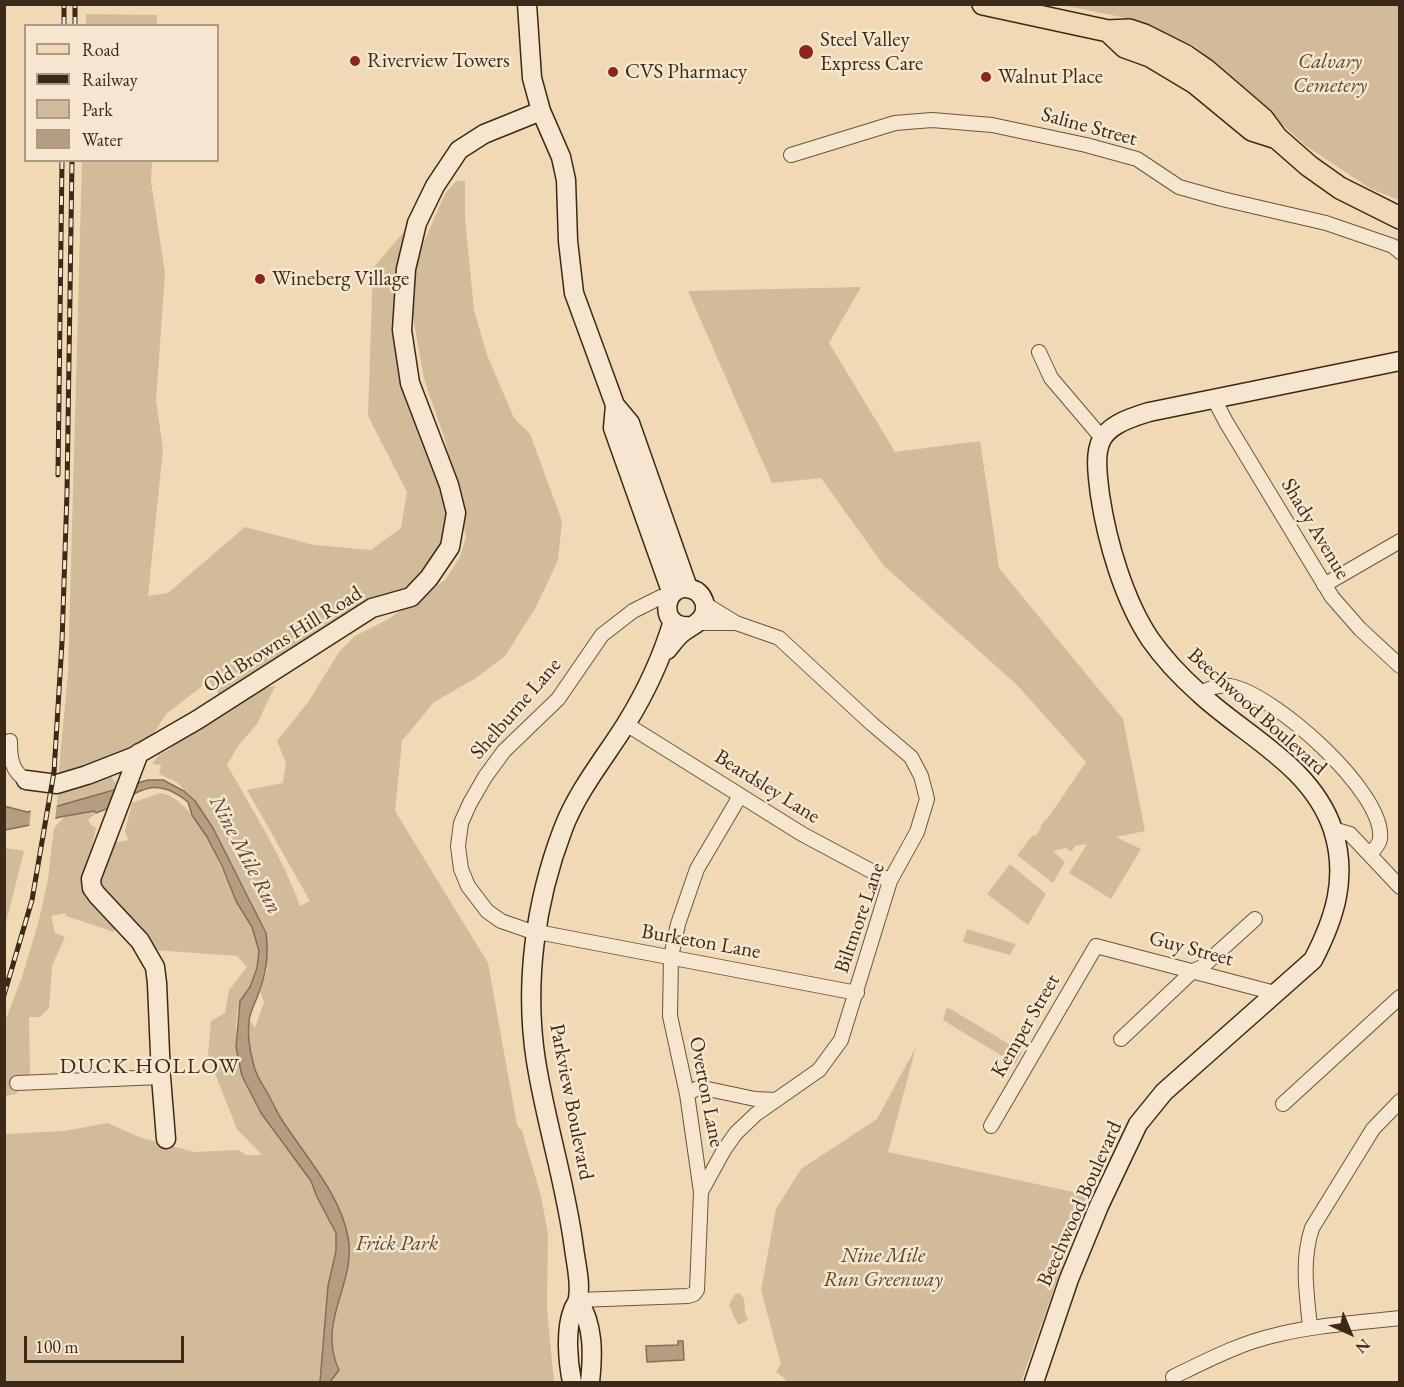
<!DOCTYPE html>
<style>
body{margin:0}
#map{position:relative;width:1404px;height:1387px;overflow:hidden;background:#f1d9b5;font-family:"EB Garamond",serif}
canvas{display:block}
.frame{position:absolute;inset:0;border:6px solid #3d2918;pointer-events:none}
.legend{position:absolute;left:24px;top:24px;width:195px;height:138px;box-sizing:border-box;background:#f6e6cf;border:2px solid #ac9a86;margin:0;padding:8px 10px;list-style:none;font-size:18px;color:#3d2918}
.legend li{display:flex;align-items:center;gap:12px;height:30px}
.legend b{width:30px;border:2px solid #ac9a86}
.north{position:absolute;left:1320px;top:1303px;width:60px;height:60px;-webkit-text-stroke:4px #f6e6cf;paint-order:stroke;rotate:136deg;font-size:16px;font-weight:700;line-height:24px;text-align:center;color:#3d2918}
.north::after{content:'';display:block;margin:auto;width:21px;height:27px;background:#3d2918;clip-path:polygon(50% 0,100% 100%,50% 72%,0 100%)}
.scale{position:absolute;left:24px;top:1336px;width:160px;height:27px;box-sizing:border-box;border:3px solid #3d2918;border-top:0;padding-left:8px;font-size:18px;line-height:21px;white-space:nowrap;color:#3d2918;-webkit-text-stroke:4px #f6e6cf;paint-order:stroke}
</style>
<div id="map">
<canvas width="1404" height="1387"></canvas>
<div class="frame"></div>
<ul class="legend">
<li><b style="height:8px;background:#f1d9b5"></b>Road</li>
<li><b style="height:8px;background:#3d2918"></b>Railway</li>
<li><b style="height:16px;background:#d2bb9a"></b>Park</li>
<li><b style="height:16px;background:#b49d80"></b>Water</li>
</ul>
<div class="north">N</div>
<div class="scale">100 m</div>
</div>
<script>
const c = document.querySelector('canvas').getContext('2d');
c.lineJoin = 'round';
function fill(path, color) { c.fillStyle = color; c.fill(path, 'evenodd'); }
function stroke(path, color, width, dash) { c.strokeStyle = color; c.lineWidth = width; c.lineCap = dash ? 'butt' : 'round'; c.setLineDash(dash || []); c.stroke(path); }
function write(font, color, halo, rows, align = 'center') {
  c.font = font + ' "EB Garamond",serif'; c.lineWidth = 5; c.setLineDash([]); c.textBaseline = 'middle'; c.strokeStyle = halo; c.fillStyle = color; for (const [text, x, y, turn = 0] of rows) {
    c.save(); c.translate(x, y); c.rotate((+turn || 0) * Math.PI / 180); c.textAlign = isNaN(turn) ? turn : align; if (halo) c.strokeText(text, 0, 0); c.fillText(text, 0, 0); c.restore();
  }
}
fill(new Path2D(`
 M1062 5H1399V200L1371 189 1306 146 1195 46 1136 20Z
 M86 14 157 15V25H86Z
 M82 161H152L151 182 165 273 156 401 163 449 148 596 168 593 245 527 314 545 371 550 401 528 407 492 368 416 373 268 408 227 396 283 394 321 400 363 440 478 449 516 443 548 408 589 220 696 209 681 166 714 151 738 58 780 68 673Z
 M456 181H465V218L474 310 487 355 514 418 530 434 562 521 558 560 536 607 505 656 476 678 434 702 402 741 395 811 488 963 517 1125 522 1131 541 1196 548 1234 547 1309 554 1382H5V1134L64 1131 108 1123 139 1137 194 1152 238 1150 246 1155H262L237 1129 208 1056 211 1021 225 1013 229 990 247 967 237 956 154 950 101 887 100 879 114 841 119 842 128 840 125 831 132 803 160 793C197 799 221 868 234 897 243 915 258 930 259 951 259 962 255 976 251 986 248 991 242 995 240 1001 235 1013 235 1046 238 1060 244 1090 269 1126 288 1151L274 1104 254 1069 248 1039 249 1019 255 1028 264 1002 260 990 267 970 252 903 213 828 195 801 178 783 159 774 161 765 152 764 160 754 170 749 173 742 267 687 275 686 257 724 238 746 227 765C253 811 282 856 300 906L310 901 247 790 283 783 286 763 277 741 309 701 339 652 355 636 387 620 445 580 460 557 466 537 445 440 424 379 410 300 419 253 445 194Z
 M861 287 829 343 895 452 980 441 999 568 1123 719 1145 831 1116 837 1141 849 1111 899 1069 873 1087 844 1075 846 1071 852 1066 848 1053 851 1065 862 1053 883 1017 855 1033 835 1035 836 1042 827 1040 826 1050 815 1086 762 1016 684 884 566 821 478 772 483 688 291Z
 M108 773 119 787 58 806 57 804 58 788Z
 M94 811 96 813 88 820 91 825 96 828 92 848 97 847 81 889 113 918 116 927 114 932 66 916 65 913 51 916 55 933 65 937 52 966 49 1008 40 1017H29L30 1077 16 1094 5 1096 4 1024 22 977 39 920 48 879 54 828 65 816Z
 M5 848 24 851 5 927 4 848Z
 M1010 864 1046 894 1028 925 987 894Z
 M967 929 1016 944 1010 955 963 942Z
 M947 1007 1022 1052 1015 1064 943 1020Z
 M916 1047 888 1152 1087 1195 1021 1382H786L785 1379 776 1372 781 1364 761 1290 776 1209 801 1169 877 1119Z
 M739 1293 744 1298 745 1312 748 1320 738 1325 729 1305 734 1295Z`), '#d2bb9a');
const water = new Path2D(`
 M148 780H163L184 791 195 801 213 828 266 933C269 956 266 974 258 995 255 1003 250 1012 249 1021 247 1036 250 1052 254 1066 256 1076 263 1085 268 1094 274 1105 279 1117 286 1126 308 1159 341 1197 348 1237 357 1283 316 1321 339 1370L330 1382H320L328 1286 336 1251V1233L317 1197 311 1181 261 1113 242 1076 236 1047 240 1001 250 987 257 968 259 951 252 927 236 901 222 866 207 837 192 815 188 802C147 769 134 801 96 813L94 811 60 817 35 824 5 830 4 806 27 812 58 806Z
 M678 1341H683L684 1360 647 1362 646 1346 678 1345Z`);
fill(water, '#b49d80');
stroke(water, '#846f56', 1.5);
fill(new Path2D(`
 M57 803 55 821 29 829 31 808Z`), '#f1d9b5');
const street = new Path2D(`
 M791 155 895 123 932 120 992 125 1086 145 1137 159 1179 187 1222 199 1326 223 1393 246 1400 252
 M1039 352 1051 378 1102 438
 M1214 399 1226 422 1332 597 1360 629 1400 666
 M1324 585 1400 541
 M671 596 661 597 633 611 602 635 558 699 504 751 485 777 470 803 461 823 458 846 461 869 468 886 487 911 501 921 527 930 857 993
 M696 623H736
 M1200 694C1209 688 1219 684 1230 686 1273 693 1386 793 1380 839 1379 845 1374 850 1370 854
 M626 724 802 834 890 881
 M10 741C10 757 11 771 26 780
 M1333 829 1350 834 1400 887
 M1121 1039 1193 971 1202 967 1255 919
 M17 1083 161 1077
 M687 1094 696 1089 703 1088 755 1099 776 1100
 M1283 1104 1400 997
 M991 1126 1096 946 1275 993
 M701 1192 724 1150 736 1133 756 1114 819 1070 841 1040 890 881 917 832 927 799 921 776 911 757 872 724 779 638 736 623 705 604
 M578 1300 688 1296 694 1294 697 1290 701 1192 687 1094 670 1016 671 957 678 924 697 869 740 796
 M1310 1328C1307 1294 1301 1262 1312 1228L1373 1129 1400 1101
 M1173 1377C1206 1361 1240 1343 1276 1335 1316 1325 1358 1323 1400 1318`);
const secondary = new Path2D(`
 M527 4 532 78 541 111 561 157 566 180 568 241 574 293 615 405 630 423 688 588
 M615 405 613 428 672 594
 M667 650C672 644 676 638 682 633 688 628 696 625 701 619 710 608 703 592 691 589 663 581 656 630 691 626
 M139 753 91 879 92 888 97 895 140 941 155 967 157 983 161 1077 166 1139
 M26 780 57 784 87 775 133 757 197 720 372 608 411 597 429 578 450 547 456 513 449 485 410 383 402 330 406 269 417 223 435 186 459 150 484 134 541 111
 M578 1300C594 1325 593 1354 590 1382
 M572 1382C568 1362 565 1330 573 1310 574 1306 578 1303 578 1298 581 1283 576 1264 574 1248 566 1185 546 1124 536 1061 524 985 535 902 563 829 578 790 604 759 626 724 646 692 662 657 673 621
 M1034 1382 1069 1279 1099 1206 1138 1124 1164 1092 1313 960C1335 918 1348 877 1333 830 1312 766 1245 736 1199 693 1181 677 1164 659 1150 639 1124 600 1107 542 1100 495 1093 442 1095 428 1149 412L1400 361`);
const primary = new Path2D(`
 M983 4 1108 31 1129 30 1144 35 1186 56 1206 70 1263 119 1277 138 1309 166 1340 188 1400 218
 M1108 31 1125 47 1150 56 1195 83 1252 130 1277 138`);
stroke(street, '#6a553f', 16);
stroke(secondary, '#3d2918', 21);
stroke(primary, '#3d2918', 24);
stroke(street, '#f6e6cf', 14);
stroke(secondary, '#f6e6cf', 18);
stroke(primary, '#f1d9b5', 21);
const rail = new Path2D(`
 M64 26V4
 M75 26V4
 M58 475 62 160
 M4 995 32 900 54 772 62 642 67 493 72 160`);
stroke(rail, '#3d2918', 5);
stroke(rail, '#f6e6cf', 3, [9]);
for (const [x, y, r, color] of [
 [806,52,8,"#8f2418"],
 [355,61,6,"#8f2418"],
 [613,72,6,"#8f2418"],
 [986,77,6,"#8f2418"],
 [260,279,6,"#8f2418"]
]) { const dot = new Path2D(); dot.arc(x, y, r, 0, 2 * Math.PI); c.fillStyle = color; c.fill(dot); stroke(dot, '#f6e6cf', 2); }
write('21px', '#3d2918', '#f6e6cf', [
 ["Steel Valley",820,40],
 ["Express Care",820,64],
 ["Riverview Towers",367,61],
 ["CVS Pharmacy",625,72],
 ["Walnut Place",998,77],
 ["Wineberg Village",272,279]
], 'left');
write('italic 21px', '#5b4632', '#f6e6cf', [
 ["Calvary",1330,62],
 ["Cemetery",1330,86],
 ["Frick Park",397,1244],
 ["Nine Mile",883,1256],
 ["Run Greenway",883,1280]
]);
write('21px', '#3d2918', '#f6e6cf', [
 ["Saline Street",1089,127,15],
 ["Shady Avenue",1315,529,59],
 ["Old Browns Hill Road",283,640,-32],
 ["Shelburne Lane",516,709,-49],
 ["Beechwood Boulevard",1257,712,42],
 ["Beardsley Lane",767,787,32],
 ["Biltmore Lane",860,918,-71],
 ["Burketon Lane",701,942,10],
 ["Guy Street",1191,949,15],
 ["Kemper Street",1026,1026,-60],
 ["Overton Lane",706,1092,79],
 ["Parkview Boulevard",571,1102,79],
 ["Beechwood Boulevard",1080,1204,-66]
]);
write('italic 22px', '#614c37', '#f6e6cf', [
 ["Nine Mile Run",245,855,62]
]);
c.letterSpacing = '1.5px';
write('22px', '#3d2918', '#f6e6cf', [
 ["DUCK HOLLOW",150,1067]
]);
c.letterSpacing = '0px';
</script>
